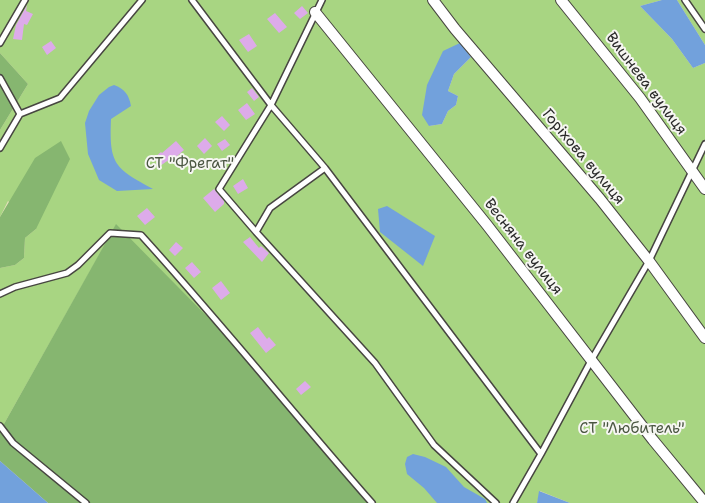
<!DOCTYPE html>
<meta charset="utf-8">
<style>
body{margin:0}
canvas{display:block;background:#e7e0bb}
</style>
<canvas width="705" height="503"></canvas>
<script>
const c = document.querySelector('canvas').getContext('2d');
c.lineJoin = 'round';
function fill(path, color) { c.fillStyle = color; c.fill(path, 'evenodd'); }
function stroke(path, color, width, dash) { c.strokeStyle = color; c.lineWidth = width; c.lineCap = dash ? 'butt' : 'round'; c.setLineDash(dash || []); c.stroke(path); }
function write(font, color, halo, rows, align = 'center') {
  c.font = font + ' "Shantell Sans",sans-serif'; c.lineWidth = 4; c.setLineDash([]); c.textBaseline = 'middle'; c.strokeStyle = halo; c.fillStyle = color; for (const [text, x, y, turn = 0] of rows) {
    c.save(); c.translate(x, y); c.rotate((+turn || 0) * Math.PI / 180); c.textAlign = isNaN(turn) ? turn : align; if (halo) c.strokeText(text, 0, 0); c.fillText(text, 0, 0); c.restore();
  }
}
fill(new Path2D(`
 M0 0H662L640 6 672 39 693 68 705 63V503H570L540 491 537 503H374L116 225 0 431V268L15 265 24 258 25 238 36 229 8 201 0 217V130L28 84 0 53ZM460 43 471 57 454 74 448 91 458 96 456 105 448 111 442 124 429 126Z
 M677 0H705V45Z`), '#a8d582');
fill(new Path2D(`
 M0 53 28 84 0 130Z
 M61 141 70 159 36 229 25 238 24 258 15 265 0 268V217L35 158Z
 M116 224 242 352 374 503H48L0 461V431Z`), '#86b670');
fill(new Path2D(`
 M662 0H677L705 45V63L693 68 672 39 640 6Z
 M460 43 471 57 454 74 448 91 458 96 456 105 448 111 442 124 429 126 422 115 427 85 443 51Z
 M114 85C125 89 129 95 131 106L111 119C109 165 115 168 153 189L117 191 99 180 88 154 85 123 89 111 99 95 109 87Z
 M387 206 435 236 423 266 380 232 378 209Z
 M413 454 425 457 446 467 464 487 485 499 487 503H437L424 488 407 474 405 464 407 457Z
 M0 461 48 503H0Z
 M539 491 570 503H537Z`), '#72a1dc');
fill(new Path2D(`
 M27 5 26 11 33 14 27 25 24 24 22 40 13 39 16 25Z
 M302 6 308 13 300 19 294 13Z
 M275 13 287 27 279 33 267 19Z
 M249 34 257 46 248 52 239 40Z
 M51 41 56 48 47 55 42 47Z
 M252 88 259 97 254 101 247 92Z
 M247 103 255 114 246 120 238 110Z
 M222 116 230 125 224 131 215 122Z
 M205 138 212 146 204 154 197 146Z
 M225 139 230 145 222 151 217 144Z
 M176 141 184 150 175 158 173 157 160 166 154 158 161 152 162 153Z
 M243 179 248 188 238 194 233 186Z
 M214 189 224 201V204L215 212 203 198Z
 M147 208 155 217 145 225 137 216Z
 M250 237 259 248 261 246 269 253 262 262 243 242Z
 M176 242 183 248 175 256 169 250Z
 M192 262 201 272 194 278 185 268Z
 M221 281 230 293 221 300 212 288Z
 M258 327 267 339 269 337 276 345 266 353 250 333Z
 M305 381 311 387 301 395 296 389Z`), '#ddabea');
const lane = new Path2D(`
 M192 0 271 105 325 168 541 454 513 503
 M685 0 705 29
 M0 43 25 0
 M0 78 20 114
 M0 148 20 114 60 98 142 0
 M325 168 270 208 256 232 375 363 434 445 496 503
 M256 232 219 189 271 105 322 0
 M0 294 15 287 67 273 78 265 110 233 141 235C220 322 294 414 372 503
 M0 426 13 443 86 503
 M541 454 592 359 649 261 705 144`);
const street = new Path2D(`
 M433 0 455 29 600 199 649 261 705 338
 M561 0 640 98 705 189
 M315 12 487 225 653 440 705 503`);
stroke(lane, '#474641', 8);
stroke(street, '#474641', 12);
stroke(lane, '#fff', 5);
stroke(street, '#fff', 10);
write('15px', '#2b2b2b', '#f6f6f2', [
 ["Вишнева вулиця",646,84,53],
 ["Горіхова вулиця",583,157,50],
 ["Весняна вулиця",523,247,52]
]);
write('15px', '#4a5641', '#f6f6f2', [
 ["СТ \"Фрегат\"",190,164],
 ["СТ \"Любитель\"",632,429]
]);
</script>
